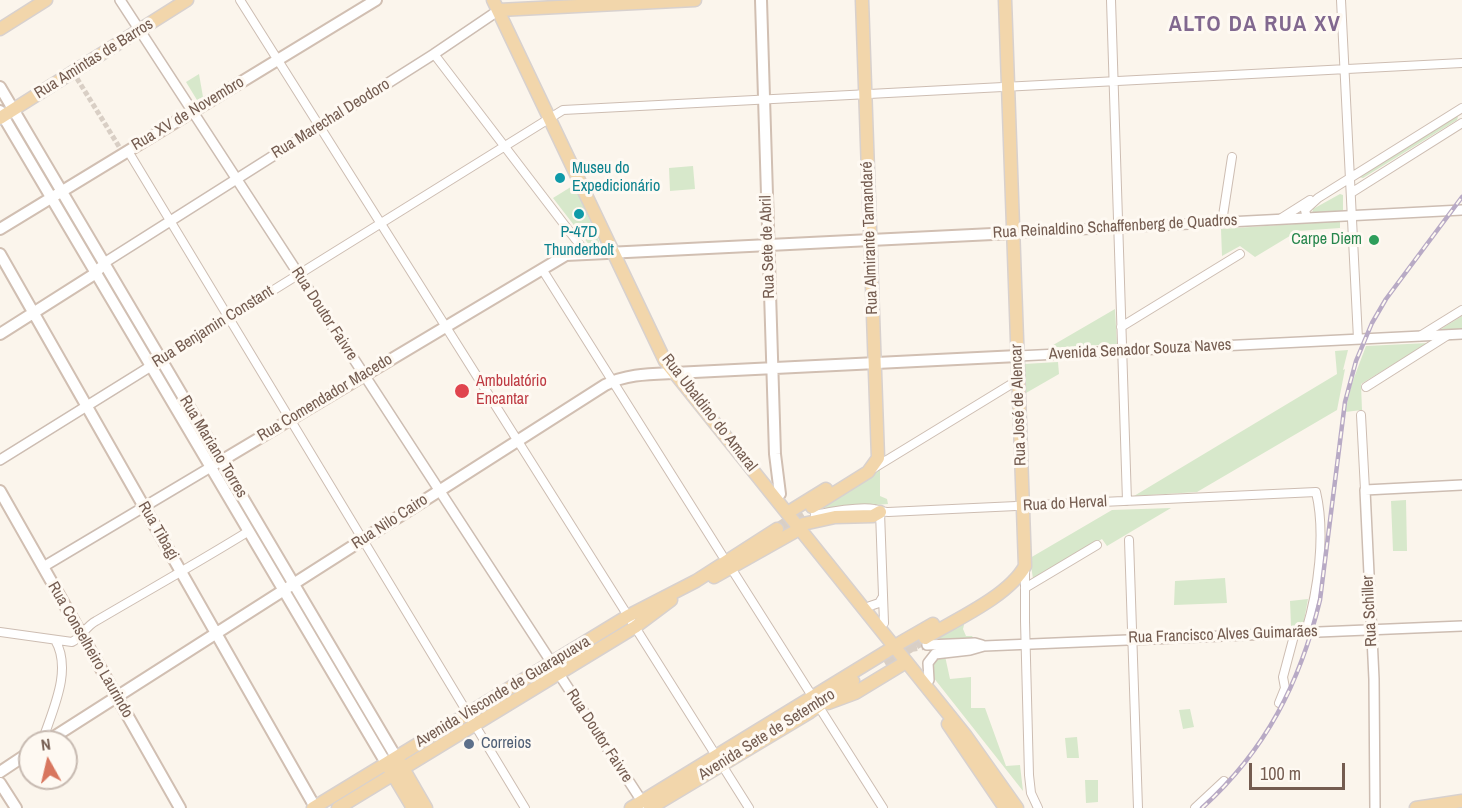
<!DOCTYPE html>
<meta charset="utf-8">
<style>
body{margin:0}
#map{position:relative;width:1462px;height:808px;overflow:hidden;background:#fbf5ec;font-family:"Archivo Narrow",sans-serif}
canvas{display:block}
.north{position:absolute;left:18px;top:730px;width:60px;height:60px;box-sizing:border-box;background:#fef9f2;border:2px solid #c7bab1;border-radius:50%;rotate:352deg;font-size:16px;font-weight:700;line-height:24px;text-align:center;color:#745c50}
.north::after{content:'';display:block;margin:auto;width:21px;height:27px;background:#d8765e;clip-path:polygon(50% 0,100% 100%,50% 72%,0 100%)}
.scale{position:absolute;left:1249px;top:763px;width:96px;height:27px;box-sizing:border-box;border:3px solid #745c50;border-top:0;padding-left:8px;font-size:18px;line-height:21px;white-space:nowrap;color:#745c50;-webkit-text-stroke:4px #fef9f2;paint-order:stroke}
</style>
<div id="map">
<canvas width="1462" height="808"></canvas>
<div class="north">N</div>
<div class="scale">100 m</div>
</div>
<script>
const c = document.querySelector('canvas').getContext('2d');
c.lineJoin = 'round';
function fill(path, color) { c.fillStyle = color; c.fill(path, 'evenodd'); }
function stroke(path, color, width, dash) { c.strokeStyle = color; c.lineWidth = width; c.lineCap = dash ? 'butt' : 'round'; c.setLineDash(dash || []); c.stroke(path); }
function write(font, color, halo, rows, align = 'center') {
  c.font = font + ' "Archivo Narrow",sans-serif'; c.lineWidth = 6; c.setLineDash([]); c.textBaseline = 'middle'; c.strokeStyle = halo; c.fillStyle = color; for (const [text, x, y, turn = 0] of rows) {
    c.save(); c.translate(x, y); c.rotate((+turn || 0) * Math.PI / 180); c.textAlign = isNaN(turn) ? turn : align; if (halo) c.strokeText(text, 0, 0); c.fillText(text, 0, 0); c.restore();
  }
}
fill(new Path2D(`
 M199 74 203 97 197 100 186 82Z
 M1457 115 1458 117 1457 120 1363 178 1358 177Z
 M693 166 695 189 670 191 669 168Z
 M574 185 599 241 597 248 590 246 553 198Z
 M1340 194 1343 195V212L1312 215 1313 209Z
 M1340 221V228L1298 231 1255 257 1240 246 1222 256 1221 229Z
 M1115 309 1117 344 1048 348Z
 M1462 316V330L1436 332Z
 M1428 343 1361 384 1362 410 1345 412 1352 383 1366 346Z
 M1348 350 1343 370 1345 369 1337 410 1197 492 1134 496 1337 374 1335 351Z
 M1058 362 1059 374 1026 393 1024 364Z
 M880 468V496L887 499 888 504 813 510Z
 M223 469 287 574 279 579 216 472Z
 M1406 500 1407 551H1393L1391 501Z
 M1171 508 1107 546 1102 539 1033 579 1030 558 1112 510Z
 M1225 578 1227 603 1174 605 1175 581Z
 M1308 599 1303 626H1291L1290 601Z
 M963 622 964 625 963 629 966 636H972L974 639 936 640Z
 M945 656 950 679 971 677V708H985L1006 766 1020 765 1023 791 933 677 931 664 934 659Z
 M1190 709 1194 727 1183 729 1179 710Z
 M1077 737 1079 758H1067L1065 738Z
 M1085 780H1098V802L1086 803Z`), '#d7e8cb');
stroke(new Path2D(`
 M73 72 123 153`), '#d9cfc5', 5, [5, 2.5]);
stroke(new Path2D(`
 M908 648 927 645`), '#d9cfc5', 9, [9, 4.5]);
stroke(new Path2D(`
 M777 529 812 507
 M884 662 925 638`), '#d9cfc5', 12, [12, 6]);
const minor = new Path2D(`
 M240 0 749 808
 M1111 0 1127 501
 M1341 0 1358 339
 M434 54 586 253
 M128 151 525 808
 M1351 193 1462 123
 M1307 218 1305 210 1318 198 1462 108
 M1280 219 1310 200
 M1222 222 1232 157
 M542 269 722 555
 M1121 327 1240 254
 M1420 336 1462 310
 M161 360 563 110 1462 63
 M1366 387 1448 335
 M1361 415 1365 490
 M874 468 1018 380
 M880 512 884 623
 M815 515C828 512 861 506 874 509 880 510 882 512 888 512L1316 492C1326 534 1318 591 1306 631
 M1129 540 1138 808
 M731 568 883 808
 M1025 568V621L1029 775 1031 793 1038 808
 M1025 588 1097 545
 M870 606 879 603 882 598
 M0 632 72 642C82 637 86 626 96 621 147 591 199 562 249 531
 M1279 703 1285 688 1283 677 1295 632
 M42 742C52 711 73 670 55 640
 M1195 808 1224 781`);
const tertiary = new Path2D(`
 M120 0 645 806
 M1013 233 1462 210
 M104 263 434 54 499 10
 M1018 356 1462 334
 M0 460 156 363
 M43 567 221 461
 M927 645 975 643 982 645
 M929 680 928 663 935 654 970 650 984 646 1462 626
 M1375 808 1374 679 1365 490 1462 485`);
const secondary = new Path2D(`
 M761 0 775 454 780 494
 M0 87 396 757
 M0 111 386 763
 M0 229 376 0
 M0 254 315 807
 M0 334 93 275 100 268
 M221 461 566 255 1013 233
 M0 491 180 808
 M46 742 605 385C626 374 649 374 674 373L1018 356
 M0 772 30 752
 M0 783 16 808`);
const primary = new Path2D(`
 M493 0 665 361 966 736 1017 808
 M499 10 695 0
 M0 29 46 0
 M0 118 187 0
 M812 507 868 472 878 458 862 0
 M792 510 826 489
 M803 524 835 517 873 516 880 512
 M714 577 794 532 798 528
 M925 638C955 620 1009 596 1025 566L1005 0
 M900 643 933 624
 M828 703 855 693 906 662
 M948 724 1005 808
 M400 763 426 808
 M389 768 413 808
 M313 808 628 616 696 581 777 529
 M338 808 635 627 671 600
 M631 808 894 647
 M650 808 810 712 853 681
 M1416 808 1462 801`);
stroke(minor, '#cdbdb2', 10);
stroke(tertiary, '#cdbdb2', 12);
stroke(secondary, '#d1bfb2', 14);
stroke(primary, '#d8d1ce', 15);
stroke(minor, '#fff', 8);
stroke(tertiary, '#fff', 9);
stroke(secondary, '#fff', 10);
stroke(primary, '#f2d6ab', 12);
const rail = new Path2D(`
 M1202 808C1266 750 1300 683 1320 600L1345 402 1356 361 1372 323 1386 299 1462 197`);
stroke(rail, '#b8aac5', 4.5);
stroke(rail, '#fef9f2', 2, [7]);
for (const [x, y, r, color] of [
 [560,178,6,"#0f9aa8"],
 [579,214,6,"#0f9aa8"],
 [1374,240,6,"#2e9e5b"],
 [462,391,8,"#e0444e"],
 [469,744,6,"#5c6f8a"]
]) { const dot = new Path2D(); dot.arc(x, y, r, 0, 2 * Math.PI); c.fillStyle = color; c.fill(dot); stroke(dot, '#fef9f2', 2); }
write('16px', '#745c50', '#fef9f2', [
 ["Rua Amintas de Barros",94,59,-32],
 ["Rua XV de Novembro",188,114,-31],
 ["Rua Marechal Deodoro",331,119,-32],
 ["Rua Reinaldino Schaffenberg de Quadros",1115,227,-3],
 ["Rua Almirante Tamandaré",870,238,-92],
 ["Rua Sete de Abril",768,247,-92],
 ["Rua Doutor Faivre",324,314,57],
 ["Rua Benjamin Constant",213,327,-32],
 ["Avenida Senador Souza Naves",1140,350,-3],
 ["Rua Comendador Macedo",325,398,-31],
 ["Rua José de Alencar",1019,405,-92],
 ["Rua Ubaldino do Amaral",709,413,52],
 ["Rua Mariano Torres",213,447,59],
 ["Rua do Herval",1065,504,-3],
 ["Rua Nilo Cairo",390,522,-33],
 ["Rua Tibagi",158,531,60],
 ["Rua Schiller",1370,611,-93],
 ["Rua Francisco Alves Guimarães",1223,635,-2],
 ["Rua Conselheiro Laurindo",90,650,60],
 ["Avenida Visconde de Guarapuava",503,692,-31],
 ["Avenida Sete de Setembro",767,735,-32],
 ["Rua Doutor Faivre",599,736,57]
]);
write('16px', '#0d838f', '#fef9f2', [
 ["Museu do",572,169],
 ["Expedicionário",572,187],
 ["P-47D",579,233,"center"],
 ["Thunderbolt",579,251,"center"]
], 'left');
write('16px', '#27864d', '#fef9f2', [
 ["Carpe Diem",1362,240]
], 'right');
write('16px', '#be3a42', '#fef9f2', [
 ["Ambulatório",476,382],
 ["Encantar",476,400]
], 'left');
write('16px', '#4e5e75', '#fef9f2', [
 ["Correios",481,744]
], 'left');
c.letterSpacing = '1.5px';
write('bold 22px', '#81688f', '#fef9f2', [
 ["ALTO DA RUA XV",1255,25]
]);
c.letterSpacing = '0px';
</script>
